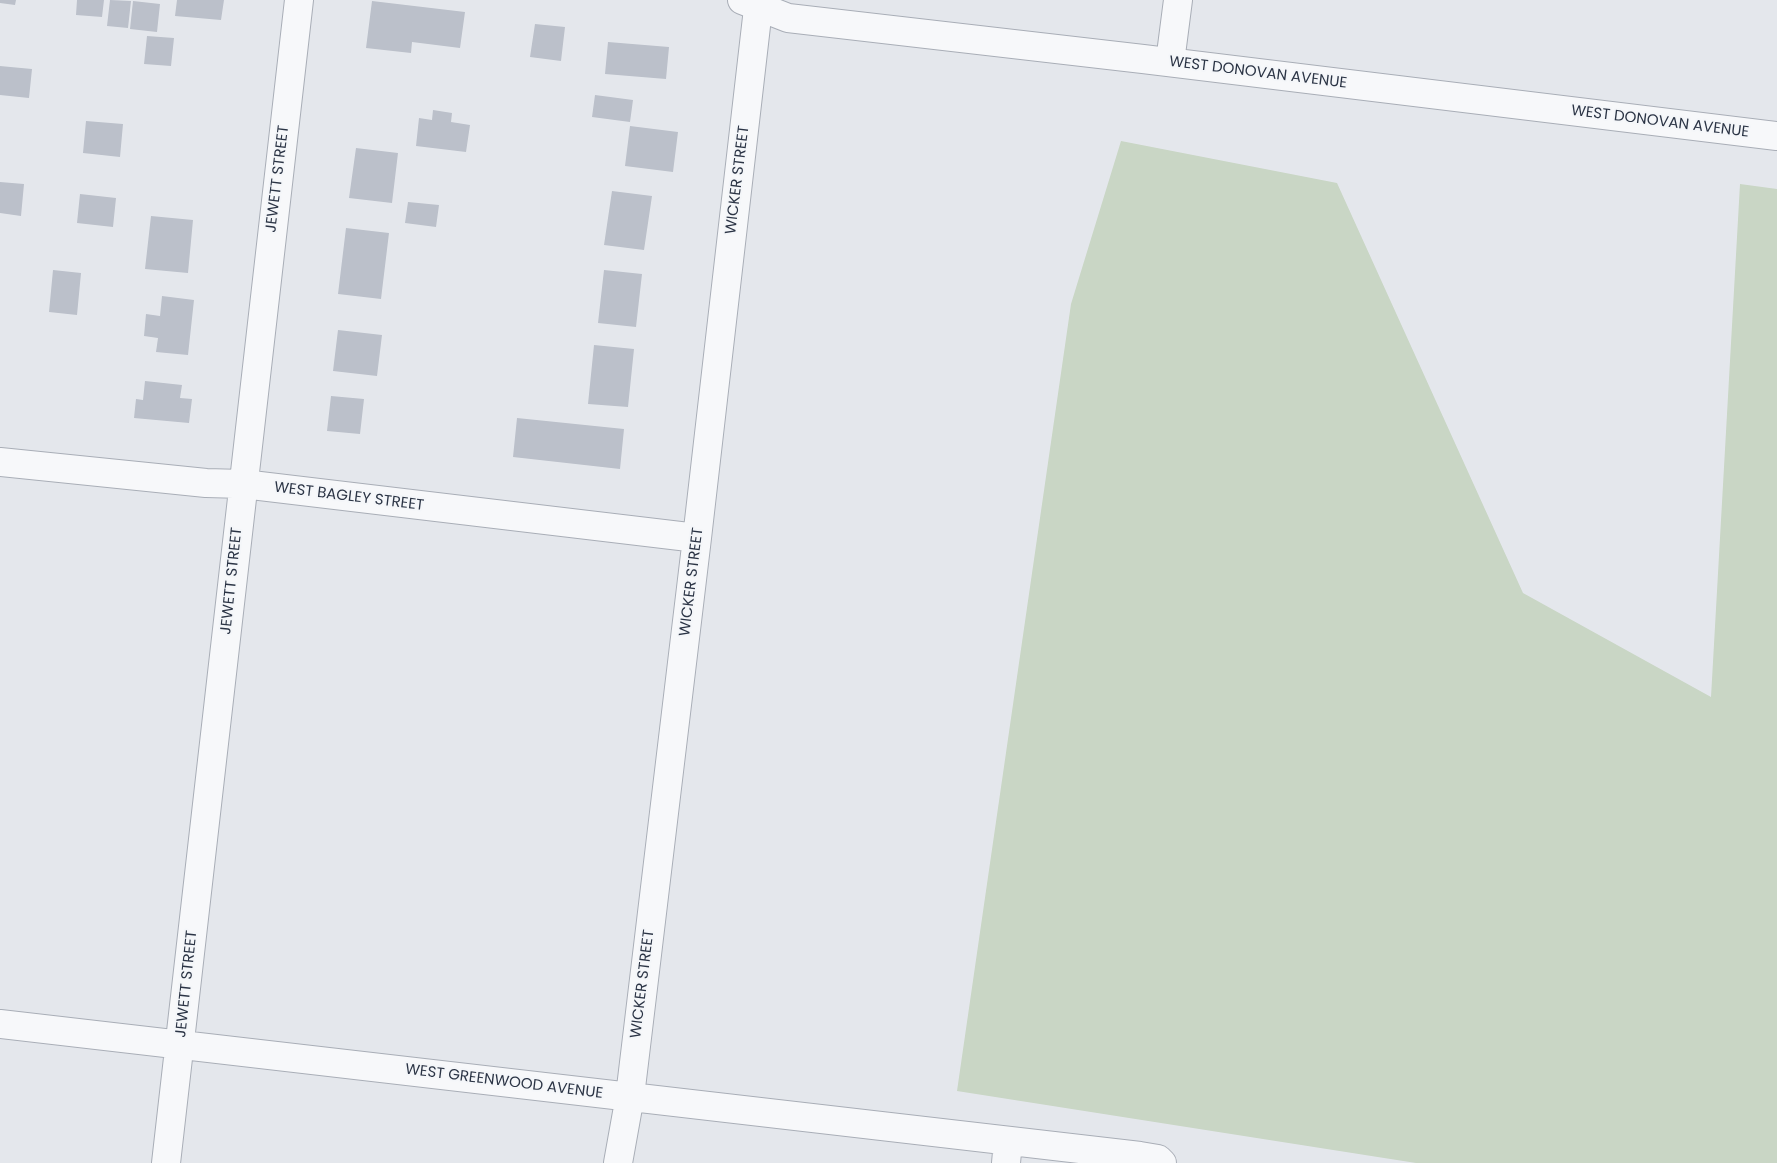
<!DOCTYPE html>
<style>
body{margin:0}
canvas{display:block;background:#e4e7ec}
</style>
<canvas width="1777" height="1163"></canvas>
<script>
const c = document.querySelector('canvas').getContext('2d');
c.lineJoin = 'round';
function fill(path, color) { c.fillStyle = color; c.fill(path, 'evenodd'); }
function stroke(path, color, width, dash) { c.strokeStyle = color; c.lineWidth = width; c.lineCap = dash ? 'butt' : 'round'; c.setLineDash(dash || []); c.stroke(path); }
function write(font, color, halo, rows, align = 'center') {
  c.font = font + ' Poppins,sans-serif'; c.lineWidth = 4; c.setLineDash([]); c.textBaseline = 'middle'; c.strokeStyle = halo; c.fillStyle = color; for (const [text, x, y, turn = 0] of rows) {
    c.save(); c.translate(x, y); c.rotate((+turn || 0) * Math.PI / 180); c.textAlign = isNaN(turn) ? turn : align; if (halo) c.strokeText(text, 0, 0); c.fillText(text, 0, 0); c.restore();
  }
}
fill(new Path2D(`
 M1121 141 1337 183 1523 593 1711 697 1740 184 1777 189V1163H1416L957 1091 1071 304Z`), '#c9d6c5');
fill(new Path2D(`
 M0 0H16L15 5 0 3Z
 M77 0H104L102 17 76 15Z
 M110 0 131 1 128 28 107 26Z
 M177 0H224L221 20 175 16Z
 M133 1 160 4 157 32 130 29Z
 M372 1 465 12 460 48 412 42 411 53 366 48Z
 M535 24 565 27 561 61 530 57Z
 M147 36 174 38 171 66 144 64Z
 M608 42 669 47 666 79 605 74Z
 M0 66 32 69 29 98 0 95Z
 M595 95 633 100 630 122 592 117Z
 M433 110 452 113 451 122 470 125 466 152 416 146 419 118 432 120Z
 M86 121 123 124 120 157 83 153Z
 M630 126 678 132 673 172 625 166Z
 M356 148 398 153 392 203 349 198Z
 M0 182 24 184 21 216 0 213Z
 M612 191 652 196 644 250 604 245Z
 M80 194 116 198 113 227 77 223Z
 M408 202 439 205 436 227 405 223Z
 M151 216 193 220 188 273 145 269Z
 M346 228 389 233 381 299 338 294Z
 M53 270 81 273 77 315 49 312Z
 M604 270 642 274 636 327 598 323Z
 M162 296 194 300 188 355 156 352 158 338 144 336 146 314 160 316Z
 M338 330 382 335 377 376 333 371Z
 M594 345 634 349 628 407 588 404Z
 M145 381 182 385 180 398 192 399 189 423 134 418 136 399 143 400Z
 M331 396 364 399 360 434 327 431Z
 M517 418 624 429 620 469 513 457Z`), '#bbc0ca');
const minor = new Path2D(`
 M742 0 788 18 1143 59 1777 136
 M1170 62 1178 0
 M0 462 206 483 243 484 697 538
 M0 1024 1140 1156 1158 1159 1162 1163
 M166 1163 299 0
 M618 1163 630 1096 697 538 759 0
 M1006 1163 1008 1141`);
stroke(minor, '#a9aeb7', 30);
stroke(minor, '#f7f8fa', 28);
write('15px', '#2b3445', '#f4f6f9', [
 ["WEST DONOVAN AVENUE",1258,73,7],
 ["WEST DONOVAN AVENUE",1660,122,7],
 ["JEWETT STREET",278,179,-83],
 ["WICKER STREET",738,180,-83],
 ["WEST BAGLEY STREET",349,497,7],
 ["JEWETT STREET",232,581,-84],
 ["WICKER STREET",692,582,-83],
 ["JEWETT STREET",187,984,-84],
 ["WICKER STREET",643,984,-83],
 ["WEST GREENWOOD AVENUE",504,1082,7]
]);
</script>
